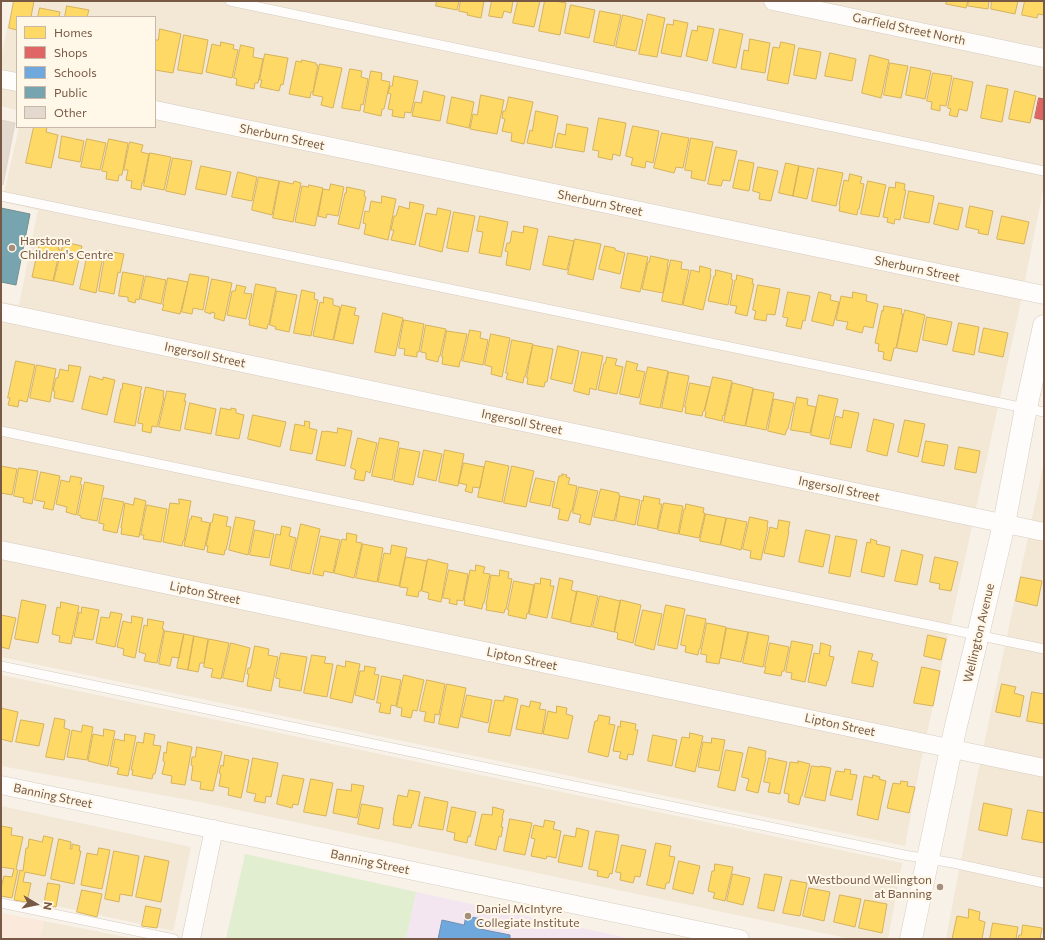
<!DOCTYPE html>
<style>
body{margin:0}
#map{position:relative;width:1045px;height:940px;overflow:hidden;background:#f7f1e7;font-family:Commissioner,sans-serif}
canvas{display:block}
.frame{position:absolute;inset:0;border:2px solid #775945;pointer-events:none}
.legend{position:absolute;left:16px;top:16px;width:140px;height:112px;box-sizing:border-box;background:#fff7e8;border:1px solid #c9b8a7;margin:0;padding:5px 7px;list-style:none;font-size:12px;color:#775945}
.legend li{display:flex;align-items:center;gap:8px;height:20px}
.legend b{width:20px;border:1px solid #c9b8a7}
.north{position:absolute;left:16px;top:884px;width:40px;height:40px;-webkit-text-stroke:3px #fff7e8;paint-order:stroke;rotate:99deg;font-size:11px;font-weight:700;line-height:16px;text-align:center;color:#775945}
.north::after{content:'';display:block;margin:auto;width:14px;height:18px;background:#775945;clip-path:polygon(50% 0,100% 100%,50% 72%,0 100%)}
</style>
<div id="map">
<canvas width="1045" height="940"></canvas>
<div class="frame"></div>
<ul class="legend">
<li><b style="height:11px;background:#ffd966"></b>Homes</li>
<li><b style="height:11px;background:#e06666"></b>Shops</li>
<li><b style="height:11px;background:#6fa8dc"></b>Schools</li>
<li><b style="height:11px;background:#76a5af"></b>Public</li>
<li><b style="height:11px;background:#e4d9ce"></b>Other</li>
</ul>
<div class="north">N</div>
</div>
<script>
const c = document.querySelector('canvas').getContext('2d');
c.lineJoin = 'round';
function fill(path, color) { c.fillStyle = color; c.fill(path, 'evenodd'); }
function stroke(path, color, width, dash) { c.strokeStyle = color; c.lineWidth = width; c.lineCap = dash ? 'butt' : 'round'; c.setLineDash(dash || []); c.stroke(path); }
function write(font, color, halo, rows, align = 'center') {
  c.font = font + ' Commissioner,sans-serif'; c.lineWidth = 4; c.setLineDash([]); c.textBaseline = 'middle'; c.strokeStyle = halo; c.fillStyle = color; for (const [text, x, y, turn = 0] of rows) {
    c.save(); c.translate(x, y); c.rotate((+turn || 0) * Math.PI / 180); c.textAlign = isNaN(turn) ? turn : align; if (halo) c.strokeText(text, 0, 0); c.fillText(text, 0, 0); c.restore();
  }
}
fill(new Path2D(`
 M13 1H1044V185L1018 315 920 765 905 846 1 657V302L19 305 38 210 2 202 19 127H155V17H17V110L1 106V57Z
 M1044 462V939H946L977 777Z
 M1 675 902 863 888 939H851L200 802 1 766Z
 M1 806 191 847 173 931 1 894Z
 M44 921 136 939H40Z`), '#f3e7d6');
fill(new Path2D(`
 M1 913 44 921 40 939H1Z`), '#fbe9dc');
fill(new Path2D(`
 M416 892 632 939H406Z`), '#f3e6f1');
fill(new Path2D(`
 M245 854 416 892 406 939H226Z`), '#e1eed0');
const homes = new Path2D(`
 M14 1H34L31 17H17V30L9 28Z
 M437 1H459L457 10 436 6Z
 M461 1H484L481 18 467 15 468 13 459 11Z
 M492 1H513L511 13 504 11 502 18 489 16Z
 M518 1H540L534 27 513 23Z
 M545 1H555L566 3 560 35 539 31Z
 M947 1H968L966 8 946 4Z
 M969 1H989L988 9 968 6Z
 M992 1H1018L1015 14 991 9Z
 M1025 1H1044V15L1038 14 1037 18 1022 15Z
 M571 5 595 10 589 38 565 33Z
 M67 6 89 10 87 17H65Z
 M40 8 60 12 59 17H38Z
 M600 11 621 15 614 46 594 42Z
 M648 14 665 18 657 57 639 54Z
 M623 15 643 20 636 51 616 47Z
 M674 20 688 23 681 57 661 53 667 24 673 25Z
 M698 26 714 29 707 61 686 56 692 30 697 31Z
 M160 29 181 34 173 73 155 70V40H158Z
 M720 29 743 34 736 68 713 63Z
 M184 35 208 40 202 74 178 70Z
 M750 39 770 43 765 73 741 69 744 50 748 51Z
 M221 42 234 45 233 49 238 50 232 78 206 72 212 44 220 46Z
 M781 42 795 45 788 84 767 80 773 47 779 48Z
 M241 45 254 48 253 57 263 59 258 83H255L254 89 236 85 237 79 234 78Z
 M799 48 821 52 816 79 794 75Z
 M830 53 856 59 852 81 825 76Z
 M265 54 288 58 283 85 281 84 279 91 260 87 262 80H260Z
 M870 55 889 60 881 98 862 93Z
 M302 60 316 63V65H318L313 92H311L310 98 289 94 296 61 301 62Z
 M890 63 908 66 901 98 884 95Z
 M320 64 342 68 333 108 321 105 323 97 313 95Z
 M911 67 931 71 925 99 906 95Z
 M350 69 362 71 361 77 368 79 363 105 361 104 360 111 342 108Z
 M371 71 382 73 381 80 390 82 384 109H382L381 116 364 112Z
 M933 73 952 76 946 106 940 105V111L931 109 932 102 927 101Z
 M394 76 418 81 411 113 405 112 404 118 392 116 393 110 388 109 391 94 388 93 390 86H392Z
 M954 78 973 82 967 111 959 109 957 117 949 115 951 109 948 108Z
 M987 85 1008 89 1002 122 981 118Z
 M424 91 445 96 440 121 412 116 415 102 421 103Z
 M1015 91 1036 96 1030 123 1009 119Z
 M481 95 504 100 497 134 470 129 473 114 477 115Z
 M452 97 474 102 469 128 447 123Z
 M509 97 533 102 524 144 511 141 512 133 502 131 505 119 502 118 503 111H505Z
 M536 111 558 116 552 148 527 143 530 130 532 131Z
 M599 118 626 123 620 156 613 154 612 160 598 157 599 151 593 150Z
 M567 124 588 128 584 152 555 147 558 133 565 135Z
 M633 126 659 131 653 163 646 161 645 168 631 165 633 158 626 156Z
 M34 127H47L46 132 58 135 51 168 26 163Z
 M662 133 689 138 683 168 676 167 674 173 654 168Z
 M62 136 84 141 80 162 59 158Z
 M691 138 713 142 705 181 691 178 692 171 685 170Z
 M87 139 106 143 100 170 81 167Z
 M109 139 128 143 122 175H119L118 181 106 179 107 172 102 171Z
 M130 142 143 145 141 152 149 154 143 183H142L141 190 131 188 132 181 126 180 128 170H124Z
 M716 147 737 151 730 181 723 180 721 186 708 184Z
 M150 153 171 157 164 190 144 186Z
 M173 158 192 161 185 195 166 191Z
 M739 160 754 163 749 191 733 188Z
 M786 163 799 166 793 196 779 193Z
 M201 166 231 172 226 195 196 189Z
 M799 166 814 169 807 199 793 196Z
 M758 167 778 171 771 201 759 199 760 193 753 191Z
 M818 168 843 173 836 206 812 201Z
 M238 172 257 177 252 201 232 197Z
 M850 174 862 177 860 183 864 184 859 209H858L857 215 839 211 840 206 839 205 844 180 848 181Z
 M259 177 279 181 272 215 252 210Z
 M280 181 293 184 294 181 301 183 293 222 273 218Z
 M868 181 886 185 879 217 861 214Z
 M896 182 905 184 904 190H906L900 220 895 219 894 224 887 222 888 218 883 217 889 187 895 188Z
 M331 184 344 187 338 216 327 214 326 218 318 216 323 189 329 190Z
 M309 185 323 188 315 226 295 222 302 186 308 187Z
 M347 187 365 191 364 196 366 197 359 229 338 224 345 193H346Z
 M909 191 934 196 929 223 904 218Z
 M382 196 396 199 388 240 364 234 366 224 363 223 365 211 369 212 371 201 381 203Z
 M410 202 424 205 415 245 391 240 394 230H391L394 216H396L399 206 409 209Z
 M939 203 963 208 958 230 934 224Z
 M970 206 993 211 988 235 978 233 979 230 966 227Z
 M438 208 451 211 442 252 419 246 426 213 436 215Z
 M454 212 475 216 468 252 447 248Z
 M480 216 508 222 501 257 479 253 483 232 477 231Z
 M1002 216 1029 222 1024 244 997 239Z
 M524 226 538 229 530 270 506 265 508 252 505 251 507 243H510L512 231 523 233Z
 M549 236 574 241 567 270 543 265Z
 M575 239 601 244 593 280 568 274Z
 M49 240 60 243 58 249H60L53 281 32 277 39 245 48 246Z
 M64 242 82 246 73 285 54 281Z
 M605 246 615 248V250L625 253 620 274 599 269Z
 M106 251 124 254 120 273 118 272 114 294 99 291Z
 M628 253 648 257 640 292 621 288Z
 M651 256 669 260 667 265H668L663 293 642 289 648 262H649Z
 M87 258 102 261 96 293 80 289Z
 M671 260 682 262 681 269 689 270 682 305 662 301Z
 M700 266 711 269 710 274 711 275 703 310 683 305 691 270 699 272Z
 M716 270 732 274 731 279 733 280 728 305 708 301 714 276H715Z
 M123 272 144 276 139 300 136 299 135 303 128 301V297L119 296Z
 M190 274 209 277 203 310 193 308 192 314 182 312Z
 M737 275 753 279 752 284H754L747 316 735 313 737 306 730 305 735 280H736Z
 M146 276 166 280 161 304 141 299Z
 M168 278 188 282 180 314 162 310 164 305H163Z
 M212 279 232 283 224 321 214 318 215 313 211 312V314L205 312Z
 M256 284 276 288 269 324H268L267 329 249 325 250 321 249 320Z
 M237 285 246 287 244 293 252 294 246 319 227 315 232 291H235Z
 M758 285 780 289 775 315 767 314 766 321 754 319 756 311 753 310Z
 M302 290 315 293 314 299 318 300 311 336 294 333Z
 M277 291 297 295 289 332 275 329 276 327 270 325Z
 M788 292 810 296 805 321 803 320 801 329 786 326 788 318 783 317Z
 M819 292 831 295 830 300 839 302 833 326 812 321Z
 M853 292 867 295 866 301 878 304 873 328 864 326 862 333 846 329 848 322 836 320 841 296 852 298Z
 M324 297 333 299V305L340 307 333 340 313 336 320 302 323 303Z
 M342 305 356 308 354 315 359 316 353 344 334 340Z
 M884 306 902 309 901 314H903L896 348H894L891 361 883 359 884 352 878 351 879 344 875 343 882 310 883 311Z
 M905 310 925 315 917 352 897 348Z
 M383 313 403 318 395 356 375 352Z
 M927 317 952 322 947 345 923 340Z
 M404 320 424 324 419 352H417V357L404 355 405 349 399 348Z
 M959 323 979 327 974 355 953 351Z
 M426 325 446 329 440 356H439L438 362 426 359V353L421 352Z
 M984 328 1008 333 1003 357 979 352Z
 M470 330 481 332 480 338 488 340 483 365 463 361Z
 M447 331 467 334 461 361H460L459 367 442 364 443 357H442Z
 M491 334 510 338 502 377 491 374 492 367 485 365Z
 M512 340 533 344 525 377H524L523 383 506 379 508 373H506Z
 M533 345 553 349 547 382H545L544 387 527 384 528 378H527Z
 M558 346 579 351 572 384 551 379Z
 M582 352 603 356 596 390 590 388 589 395 574 391Z
 M607 357 617 359 615 365 623 367 617 394 598 390 604 363H605Z
 M16 361 35 365 27 402 19 400 18 407 8 405 10 398H8Z
 M627 361 638 364 636 370 645 372 639 398 620 394Z
 M37 365 56 369 50 402 30 398Z
 M69 365 81 367 73 402 54 398 55 391H53L56 378H58L60 369 68 371Z
 M648 367 668 371 660 408 640 404Z
 M669 372 689 376 682 412 662 408Z
 M90 376 103 380V377L115 380 107 415 82 409Z
 M713 377 732 381 724 416 723 415 722 421 705 417 706 412 705 411Z
 M123 383 142 387 140 393H141L135 426 114 422 121 389H122Z
 M690 383 710 387 704 411H703L702 416 685 413 686 407H685Z
 M733 383 753 388 745 426 724 422Z
 M146 387 164 391 163 397H164L157 427 152 426 151 433 142 431 143 424 138 423Z
 M754 389 774 393 766 430 746 426Z
 M167 391 186 394 184 401H186L180 431 159 427Z
 M819 395 838 399 829 439 811 435Z
 M797 397 808 399 807 405 816 407 810 433 791 430Z
 M774 399 794 403 788 429H787L785 435 768 431Z
 M190 403 216 409 211 434 185 429Z
 M221 408 231 410V408L236 409V413L244 415 239 439 216 435Z
 M844 410 859 413 851 448 830 444 836 416 842 418Z
 M253 415 286 422 280 447 248 439Z
 M874 419 894 424 887 456 867 451Z
 M905 420 925 424 918 457 898 452Z
 M305 421 310 422 309 428 317 430 312 454 290 450 295 424 304 426Z
 M338 428 352 431 345 466 316 460 322 431 325 432 326 431 337 433Z
 M358 438 377 443 370 473 366 471 364 481 354 479 356 470 351 468Z
 M380 438 399 442 392 480 372 476Z
 M926 441 948 445 944 466 922 462Z
 M959 447 980 451 976 473 955 469Z
 M400 448 420 452 413 485 394 481Z
 M424 450 442 454 436 481 418 477Z
 M445 450 464 454 458 486 439 482Z
 M486 461 509 466 502 502 478 497Z
 M464 463 484 467 480 488 473 487 472 493 465 491 467 485 459 483Z
 M1 466 17 469 12 495 1 493Z
 M512 466 534 471 526 507 504 503Z
 M19 468 38 471 32 504 23 502 24 498 14 496Z
 M41 472 60 476 53 510 43 508 45 502 35 500Z
 M562 474 567 475 566 477 570 478 568 484 577 486 572 511H571L568 521 558 519 560 509 552 507 559 476H562Z
 M71 476 82 478 80 484 82 485 76 515 66 512 67 507 56 504 61 480 69 482Z
 M536 478 555 482 550 506 530 502Z
 M85 482 104 486 97 521 81 518V516L78 515Z
 M579 487 598 491 590 525 579 522 581 515 573 513Z
 M601 489 619 493V496H620L614 521 594 517Z
 M620 496 640 500 635 525 616 521Z
 M644 496 660 499 659 504H662L657 529 637 525 642 500 643 501Z
 M104 498 124 502 117 533 103 530 104 524 99 523Z
 M135 498 146 501 139 537 121 534 122 528H121L125 503 133 505Z
 M179 499 191 501 184 541H183L182 546 163 542 170 503 179 504Z
 M664 503 683 506 678 534 658 530Z
 M686 504 704 508 703 513H705L699 538 679 534 684 509H685Z
 M147 505 167 509 161 542 143 539 144 535H141Z
 M214 514 228 517 226 526 231 527 226 550H225L224 555 207 552 208 546H206L211 522H212Z
 M706 514 726 518 720 545 700 541Z
 M192 516 202 518 201 521 210 523 204 550 184 546 190 519H191Z
 M236 517 255 521 248 555 229 550Z
 M750 517 768 521 767 527H768L761 560 750 558 751 551 743 549Z
 M727 518 747 522 741 550 721 545Z
 M779 520 790 522 788 531H789L784 557 764 553 770 527 777 529Z
 M301 524 320 529 310 574 291 570Z
 M282 526 291 528 289 536 296 538 289 569 270 565 276 534 280 535Z
 M255 530 274 534 269 558 250 555Z
 M806 530 830 535 823 567 799 562Z
 M347 533 357 535 356 542 362 543 354 578 334 573 342 539 346 540Z
 M321 536 340 540 333 573 324 571 323 576 313 574Z
 M836 536 857 540 850 577 829 573Z
 M871 539 877 541 876 544 890 547 884 577 861 572 867 542 870 543Z
 M363 544 383 548 377 582 356 578Z
 M392 545 407 548 399 586 378 582 384 553 390 554Z
 M902 550 923 555 917 585 895 581Z
 M406 557 427 561 421 591H419L418 597 406 595 408 588 400 587Z
 M935 557 958 562 951 591 939 589 940 584 930 582Z
 M428 559 448 564 441 602 428 599 429 593 422 591Z
 M476 565 485 567 483 573 490 574 484 603H483L482 609 464 605 465 600H464L470 570 475 571Z
 M449 570 468 574 463 601 457 600V605L449 603 450 599 443 598Z
 M500 570 509 572 508 578 512 579 506 609H505L504 613 486 610 487 605H486L491 575 499 576Z
 M1021 577 1042 581 1037 606 1016 601Z
 M541 578 551 580 550 586H554L547 618 529 614 535 583 540 584Z
 M560 578 573 581 571 590 577 592 570 622 552 618Z
 M514 581 534 585 528 614 527 613 526 619 508 615 509 610H508Z
 M577 591 598 596 591 627 571 623Z
 M600 596 620 601 614 632 593 627Z
 M22 600 46 605 38 643 15 639Z
 M621 600 641 605 633 643 617 639 618 633 615 632Z
 M61 602 79 606 71 644 59 642 60 636 52 634 57 607 60 608Z
 M666 605 685 609 677 649 658 645Z
 M82 607 99 610 93 640 74 637 79 612 81 613Z
 M643 610 662 614 654 650 635 645Z
 M111 612 122 614 115 647 96 643 101 617 109 618Z
 M1 615 16 618 9 649 1 647Z
 M687 615 706 619 700 649H699L698 655 685 652 686 646 681 645Z
 M132 616 143 618 135 658 123 655 124 649 117 647 123 621 131 623Z
 M148 619 164 622 162 629H164L157 663 144 661 146 654 139 652 144 625 147 626Z
 M707 623 726 627 719 664 706 662 707 655 701 654Z
 M727 628 748 632 741 662 721 658Z
 M165 631 184 634 179 658 172 657 170 666 159 664Z
 M749 632 769 636 763 667 743 663Z
 M184 634 194 636 188 670 177 668Z
 M928 635 946 639 941 660 924 656Z
 M194 636 208 639 204 663H200L198 672 188 670Z
 M209 639 229 643 221 679 211 677 213 669 204 667Z
 M792 641 813 645 805 682 791 679 792 673 786 672Z
 M231 643 250 648 243 682 223 678Z
 M770 643 789 647 784 671H782L781 676 764 673 766 667H765Z
 M821 643 831 646 829 656 834 657 828 681H827L826 686 808 682 814 653 819 654Z
 M255 646 269 649 268 655 278 657 271 691 247 686 249 674H247L248 668H250Z
 M859 651 873 654 871 660 878 662 873 687 852 683Z
 M281 653 307 657 301 691 279 687 280 679 276 678Z
 M312 655 326 657 324 663 333 664 327 697 304 693Z
 M346 661 360 664 352 703 330 698 337 665 345 667Z
 M365 666 376 668 374 674 379 675 374 700 355 695 360 671H364Z
 M922 667 940 671 933 706 914 703Z
 M404 675 424 680 417 711 413 710 411 718 401 716 402 708 397 707Z
 M382 676 401 680 396 706 391 705 390 714 379 712 381 703H377Z
 M427 680 445 684 439 715 435 714 434 723 424 721 426 712 420 711Z
 M447 684 466 688 458 728 439 724Z
 M1002 684 1016 687 1014 693 1024 696 1020 717 996 712Z
 M1032 692 1044 694V724L1027 721Z
 M467 695 492 700 488 723 462 717Z
 M505 696 518 699 510 736 488 732 495 700 503 701Z
 M531 701 541 703 539 709 546 710 542 734 516 729 521 705 529 707Z
 M557 706 567 708 566 714 573 716 568 739 543 734 548 711 556 713Z
 M1 708 18 712 12 742 1 739Z
 M599 715 610 717 609 724 615 725 608 757 588 752 595 721H597Z
 M55 718 65 720 64 728 70 730 64 760 46 757Z
 M21 720 44 724 39 746 16 742Z
 M621 721 636 724 635 730H638L633 755 628 754 627 760 619 758 621 752 613 751 618 726 620 727Z
 M83 725 93 727 87 760 67 757 72 730 81 732Z
 M104 729 115 731 108 766 88 761 93 734 103 736Z
 M145 733 155 735 153 745 161 746 155 774H153L152 779 132 775 133 770H131L137 742 143 743Z
 M690 733 703 736 695 772 675 767 682 737 689 738Z
 M125 734 136 736 128 776 117 774 119 768 110 766 115 739 124 741Z
 M653 735 677 740 672 766 648 761Z
 M712 738 725 740 719 771 698 767 703 742 711 743Z
 M168 742 192 747 185 785 171 783 172 776 162 774 165 762 163 761 164 752 166 753Z
 M197 747 222 752 213 791 200 789 201 782 191 780 193 766 191 765 192 757H195Z
 M749 747 766 751 765 757 766 758 758 793 746 790 749 779 742 777Z
 M726 750 743 753 735 791 718 787Z
 M225 755 249 760 241 798 228 795 229 788 219 786 221 774 219 773 221 765 223 766Z
 M253 758 278 763 271 797 266 796 265 803 254 801 256 794 247 792Z
 M769 758 787 762 780 794 768 792 770 783 764 782Z
 M798 761 810 764 802 796H801L799 805 788 802 789 794 784 793 790 762 798 763Z
 M812 766 820 767V766L831 768 825 801 805 797Z
 M845 769 851 770 850 774 857 775 852 800 830 795 836 771 844 772Z
 M283 775 304 779 298 805 293 804 292 808 277 804Z
 M873 775 880 777 879 779 886 781 878 820 857 815 864 776 872 778Z
 M311 779 333 783 326 816 304 812Z
 M901 781 908 782 907 786 915 787 909 813 887 808 893 783 900 784Z
 M352 784 364 786 357 818 333 813 337 789 351 791Z
 M409 790 420 792 413 824H412L411 828 393 825 394 820H393L398 795 407 797Z
 M425 797 448 802 443 830 419 826Z
 M984 803 1012 809 1007 836 979 830Z
 M362 804 383 808 379 829 358 824Z
 M452 807 476 812 470 837 468 836 467 843 454 840 455 833 447 831Z
 M493 807 504 810 502 818H503L501 827H503L501 837 499 836 496 850 475 845 482 814 492 815Z
 M1028 810 1044 813V843L1022 839Z
 M510 819 532 823 525 855 504 851Z
 M545 820 555 822 553 829 561 831 556 858 547 856 546 859 531 856 535 839 531 838 534 825 543 827Z
 M1 826 12 828 11 835 23 837 16 869 18 870 12 898 1 896V888L4 876 12 877 14 869 1 867Z
 M577 828 589 831 582 867 558 862 564 835 575 837Z
 M596 831 619 835 612 874 610 873 608 878 597 876 598 871 589 869Z
 M44 836 53 838 45 876 25 872 23 882 31 883 27 902 14 900 20 870 23 871 26 848H28L29 839 42 842Z
 M59 839 71 842 70 849H72V844L80 846 79 851H81L74 884 51 879Z
 M656 843 671 846 669 856 675 857 669 883H666L665 889 647 885Z
 M622 845 646 850 640 877 635 876 633 883 620 880 621 873 616 872Z
 M99 848 110 850 102 889 81 885 87 853 97 855Z
 M114 851 139 856 132 896 120 894 119 902 105 899Z
 M145 856 169 861 161 902 136 897Z
 M679 861 700 866 693 894 673 889Z
 M715 864 733 867 725 901 713 898 715 893 708 891 712 871H714Z
 M733 874 750 878 743 905 727 901Z
 M765 874 782 877 774 911 758 908Z
 M791 880 807 883 800 916 783 913Z
 M48 883 60 885 56 907 44 905Z
 M809 888 830 892 824 921 803 916Z
 M82 890 102 894 97 917 77 912Z
 M840 895 861 899 855 927 834 922Z
 M865 900 887 904 882 933 859 928Z
 M146 906 161 909 157 928 142 926Z
 M969 909 980 912 979 920 985 922 982 939H952L957 916 968 918Z
 M993 923 1018 927 1016 939H990Z
 M1023 925 1042 928 1040 939H1018L1019 935H1021Z`);
fill(homes, '#ffd966');
stroke(homes, '#d6b35c', 1);
const shops = new Path2D(`
 M1039 98 1044 99V120L1035 118Z`);
fill(shops, '#e06666');
stroke(shops, '#c0625c', 1);
const schools = new Path2D(`
 M466 916 482 919 480 929 510 935V939H438L442 920 464 925Z`);
fill(schools, '#6fa8dc');
stroke(schools, '#7190af', 1);
const public = new Path2D(`
 M1 208 30 214 16 285 1 282Z`);
fill(public, '#76a5af');
stroke(public, '#768e8f', 1);
const building = new Path2D(`
 M1 120 15 123 3 185 1 184Z`);
fill(building, '#e4d9ce');
stroke(building, '#e0d4c9', 1);
const lane = new Path2D(`
 M230 1 1044 171
 M1 196 1044 412
 M1 431 1044 649
 M1 666 904 855 953 863 1044 883
 M1 903 174 939`);
const street = new Path2D(`
 M773 1 1044 58
 M1 79 17 82
 M155 110 1044 295
 M1 312 1044 532
 M1 550 1044 768
 M1 785 740 939
 M191 939 214 829`);
const secondary = new Path2D(`
 M911 939 955 730 978 635 1004 524 1026 408 1044 326`);
stroke(lane, '#d6ccc2', 10);
stroke(street, '#d6ccc2', 19);
stroke(secondary, '#d7cdc3', 23);
stroke(lane, '#fefdfb', 9);
stroke(street, '#fefdfb', 18);
stroke(secondary, '#fefdfb', 22);
for (const [x, y, r, color] of [
 [12,248,4,"#a48e7e"],
 [940,887,4,"#a48e7e"],
 [468,916,4,"#a48e7e"]
]) { const dot = new Path2D(); dot.arc(x, y, r, 0, 2 * Math.PI); c.fillStyle = color; c.fill(dot); stroke(dot, '#fff7e8', 1.5); }
write('12px', '#775945', '#fff7e8', [
 ["Garfield Street North",909,29,12],
 ["Sherburn Street",282,137,12],
 ["Sherburn Street",600,203,12],
 ["Sherburn Street",917,269,12],
 ["Ingersoll Street",205,355,12],
 ["Ingersoll Street",522,422,12],
 ["Ingersoll Street",839,489,12],
 ["Lipton Street",205,593,12],
 ["Wellington Avenue",979,633,-77],
 ["Lipton Street",522,659,12],
 ["Lipton Street",840,725,12],
 ["Banning Street",53,796,12],
 ["Banning Street",370,862,12]
]);
write('12px', '#775945', '#fff7e8', [
 ["Harstone",20,241],
 ["Children's Centre",20,255],
 ["Westbound Wellington",932,880,"right"],
 ["at Banning",932,894,"right"],
 ["Daniel McIntyre",476,909],
 ["Collegiate Institute",476,923]
], 'left');
</script>
